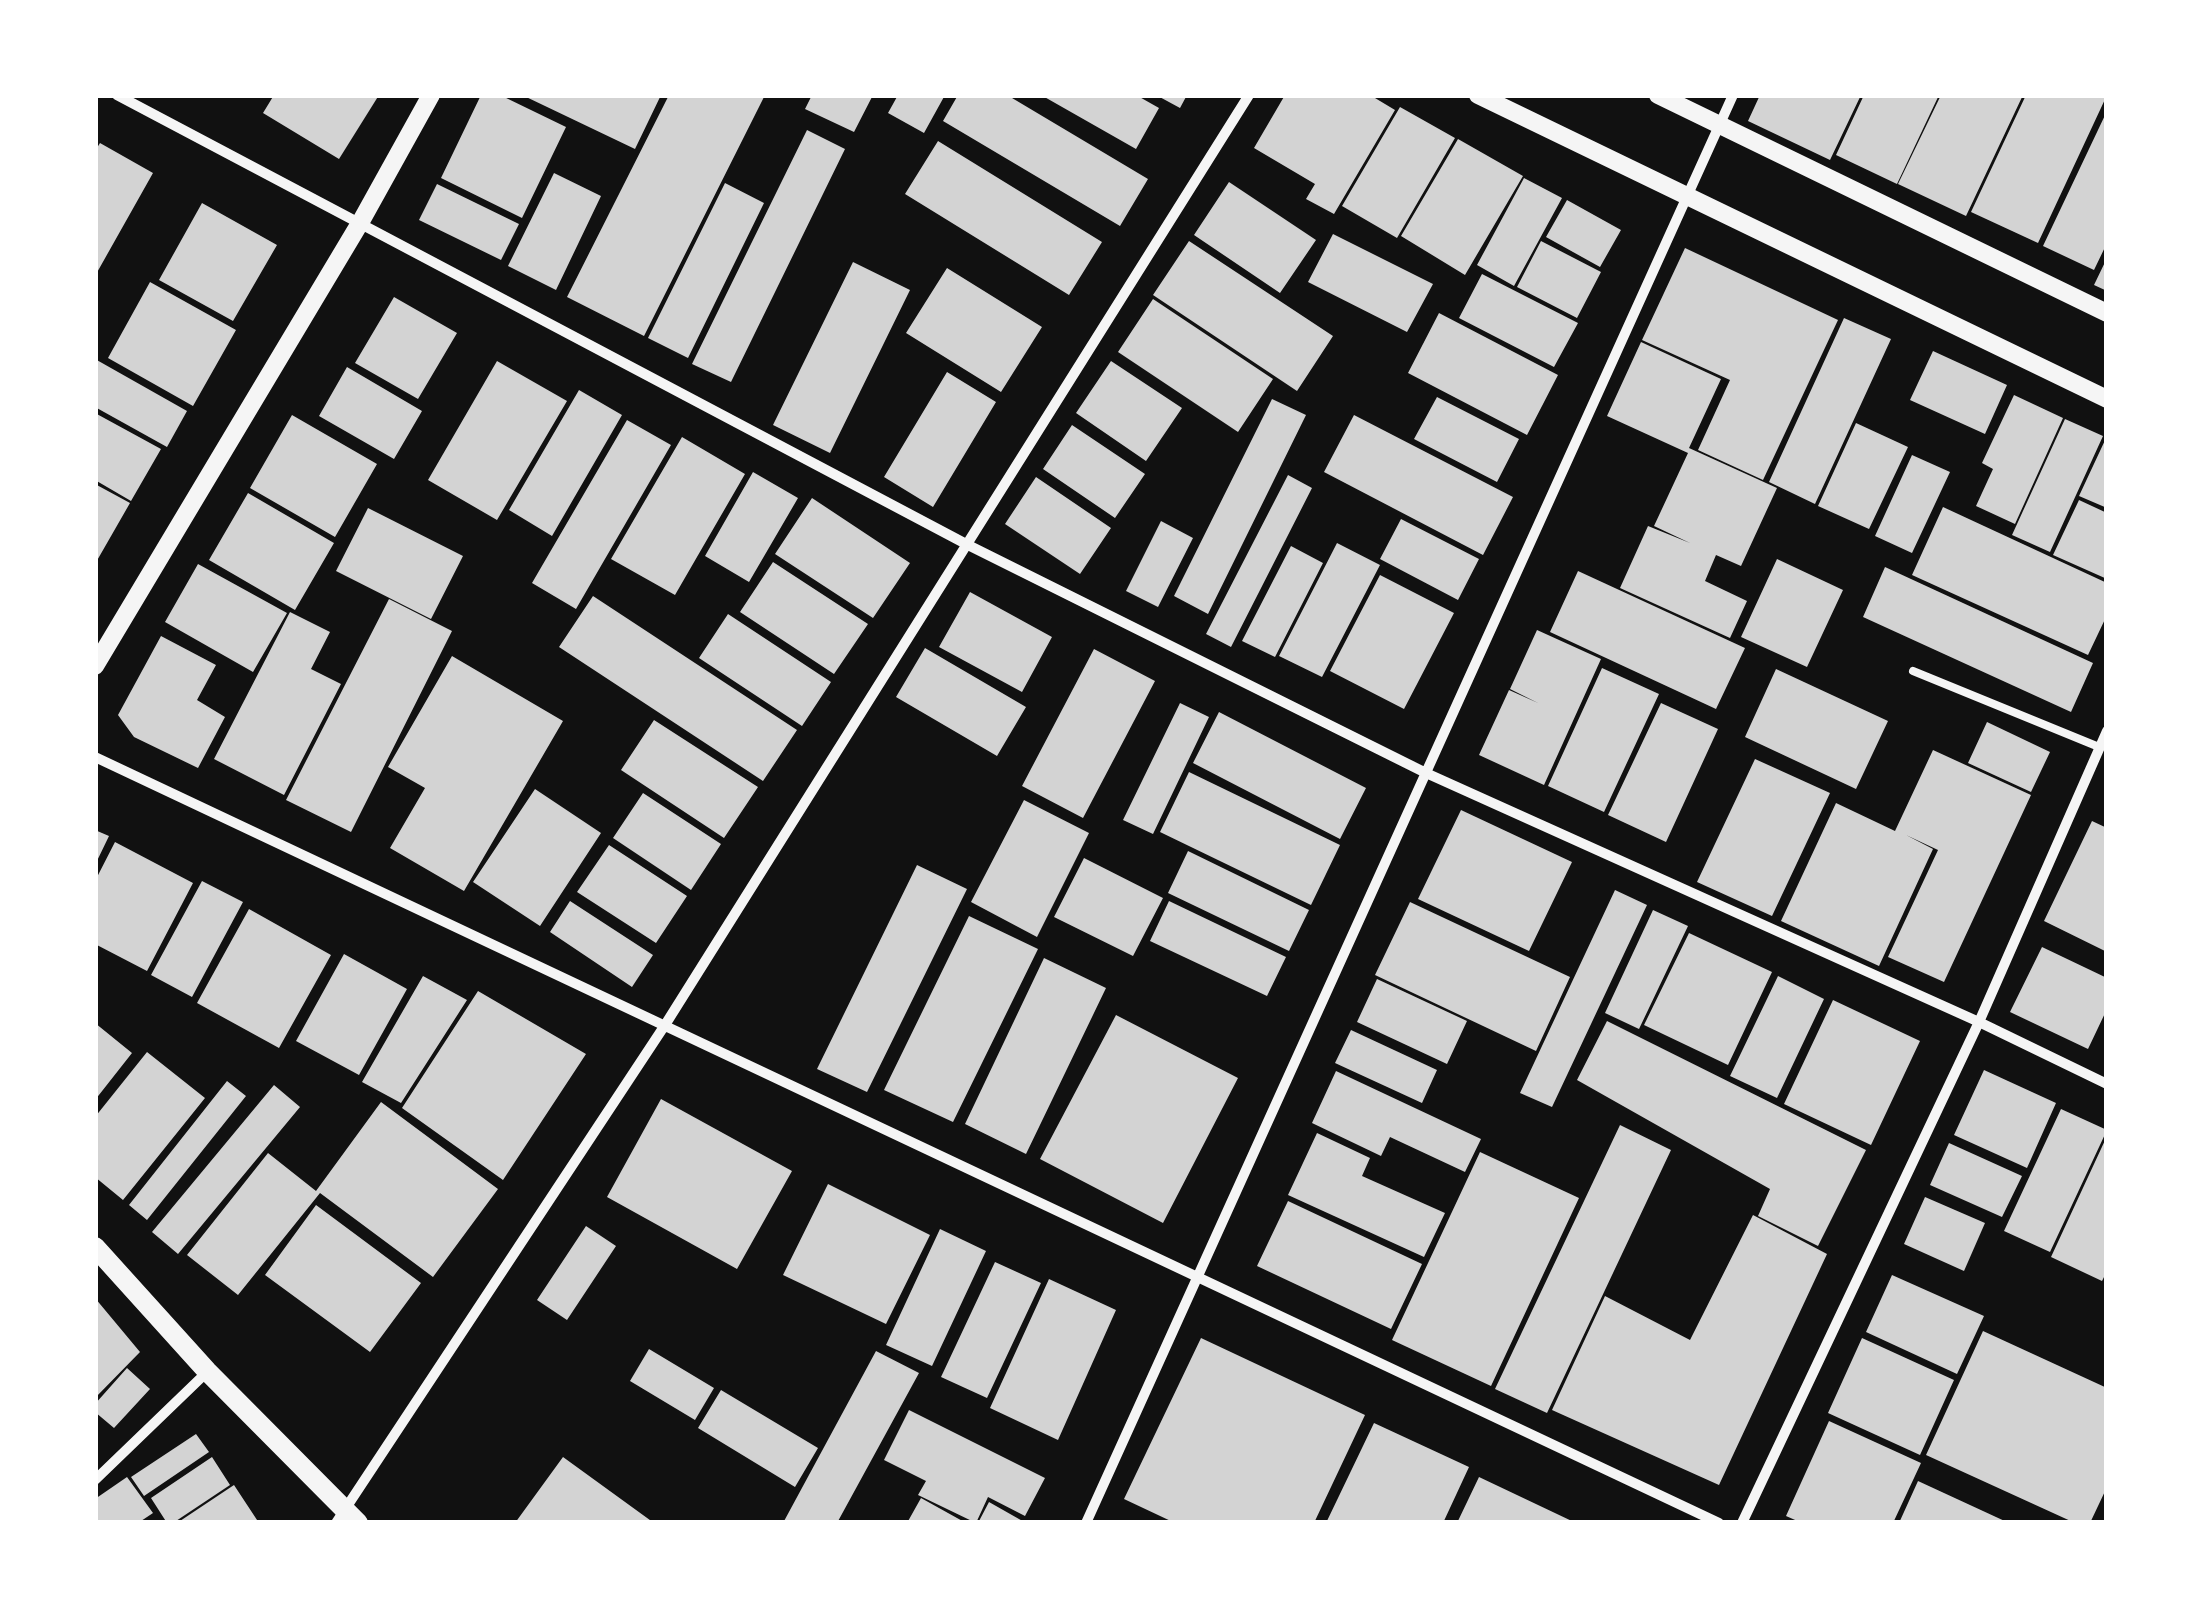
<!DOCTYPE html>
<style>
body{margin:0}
#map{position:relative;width:2202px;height:1618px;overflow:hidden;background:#111;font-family:"Archivo Narrow",sans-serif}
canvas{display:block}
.frame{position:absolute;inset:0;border:98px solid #fff;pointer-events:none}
</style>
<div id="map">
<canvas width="2202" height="1618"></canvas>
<div class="frame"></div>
</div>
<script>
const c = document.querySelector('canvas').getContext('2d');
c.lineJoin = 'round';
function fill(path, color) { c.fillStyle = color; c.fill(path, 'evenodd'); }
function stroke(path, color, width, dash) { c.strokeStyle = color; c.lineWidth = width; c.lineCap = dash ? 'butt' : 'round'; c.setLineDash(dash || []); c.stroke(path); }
fill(new Path2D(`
 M274 95H379L339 159 263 113Z
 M481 95H500L566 127 522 218 441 178Z
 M522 95H661L635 149Z
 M669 95H765L644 336 567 297Z
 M812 95H873L854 132 805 109Z
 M898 95H945L924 133 888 113Z
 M958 95H1007L1148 179 1120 226 943 121Z
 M1041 95H1136L1159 108 1136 149Z
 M1156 95H1187L1180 108Z
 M1285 95H1370L1395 110 1334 214 1306 199 1315 184 1254 148Z
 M1760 95H1861L1830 160 1748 121Z
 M1864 95H1939L1897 184 1836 155Z
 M1941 95H2023L1966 216 1898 184Z
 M2026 95H2107L2038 243 1971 212Z
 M1400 107 1455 138 1397 238 1342 206Z
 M2107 111V243L2094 270 2043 246Z
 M807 130 845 149 731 382 692 364Z
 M1458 139 1523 176 1465 275 1401 236Z
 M938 141 1102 242 1069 295 905 194Z
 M100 143 153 173 95 276V151Z
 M554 173 601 196 556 290 508 266Z
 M1524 178 1562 198 1514 286 1477 265Z
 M1229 182 1316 240 1280 293 1194 235Z
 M725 183 764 203 688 358 648 338Z
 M437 184 519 224 501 260 419 220Z
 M1567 200 1621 230 1600 267 1546 237Z
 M202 203 277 245 233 321 159 280Z
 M1333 234 1433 284 1407 332 1308 282Z
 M1189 241 1333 336 1297 391 1153 295Z
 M1541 241 1601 272 1577 318 1517 287Z
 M1685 248 1838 320 1763 480 1698 450 1730 380 1642 340Z
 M2107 258V291L2094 285Z
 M853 262 910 290 830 453 773 425Z
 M947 268 1042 327 1001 392 906 333Z
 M1482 274 1578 323 1554 367 1459 318Z
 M150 282 236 330 193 406 108 358Z
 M394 297 457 333 418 399 355 363Z
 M1153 299 1273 379 1238 432 1118 352Z
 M1439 313 1558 375 1527 435 1408 373Z
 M1844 318 1891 339 1815 504 1769 482Z
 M1641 342 1721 379 1689 448 1777 488 1741 566 1716 555 1705 581 1747 601 1730 638 1620 588 1648 526 1690 543 1654 526 1688 453 1607 416Z
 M1933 351 2007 385 1985 434 1910 400Z
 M95 359 187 411 167 447 95 407Z
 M497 361 567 401 497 520 428 480Z
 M1111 361 1182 408 1146 461 1076 413Z
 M347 367 422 411 394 459 319 416Z
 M947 372 996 402 933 507 884 477Z
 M579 390 622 415 552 536 509 510Z
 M2014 395 2063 418 2015 524 1976 506 1993 469 1982 463Z
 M1437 397 1519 439 1497 482 1414 439Z
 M1272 399 1306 415 1208 614 1174 596Z
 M95 413 161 449 131 501 95 480Z
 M292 415 377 464 335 537 250 488Z
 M1354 415 1513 497 1483 555 1324 472Z
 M2065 419 2103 436 2050 552 2012 535Z
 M627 420 671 445 576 609 532 583Z
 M1856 423 1908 447 1869 529 1818 506Z
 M1072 425 1145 474 1115 518 1043 469Z
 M2107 436V508L2079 496Z
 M682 437 745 474 675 595 611 559Z
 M1912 455 1950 472 1912 553 1875 536Z
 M753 472 798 498 749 582 705 556Z
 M1288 475 1312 488 1231 647 1206 634Z
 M1036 477 1111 528 1080 574 1005 524Z
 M95 484 130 503 95 564Z
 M248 493 334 543 295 610 209 560Z
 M812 498 910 563 873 618 775 554Z
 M2079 500 2107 513V579L2053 555Z
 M1943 507 2107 583V615L2088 655 1912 575Z
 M368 508 463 556 431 619 336 571Z
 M1401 519 1479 559 1458 600 1380 559Z
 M1161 521 1193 538 1158 607 1126 591Z
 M1337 543 1380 565 1322 677 1279 656Z
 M1291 546 1323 563 1275 657 1242 641Z
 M1777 559 1843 590 1807 667 1741 637Z
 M773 562 868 624 834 674 740 612Z
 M198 564 287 613 253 672 165 622Z
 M1885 567 2093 663 2071 712 1863 617Z
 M1578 571 1745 648 1716 709 1550 632Z
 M1380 575 1454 613 1404 709 1330 671Z
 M970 592 1052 637 1022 692 939 647Z
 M593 596 797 730 763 781 559 647Z
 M389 599 452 631 351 832 286 800Z
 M290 612 330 632 311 669 341 684 284 795 214 759Z
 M728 614 831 682 802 726 699 658Z
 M1537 630 1601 659 1544 785 1479 755 1509 690 1538 703 1510 689Z
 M161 636 216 665 197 700 225 717 198 768 134 737 118 715Z
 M925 648 1026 707 997 756 896 697Z
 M1094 649 1155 681 1083 818 1022 786Z
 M452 656 563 721 464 891 390 848 425 788 388 767Z
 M1602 668 1659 694 1604 812 1548 786Z
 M1776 669 1888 721 1856 789 1745 737Z
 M1180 703 1209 717 1153 834 1123 820Z
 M1661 703 1718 729 1666 842 1608 815Z
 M1219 712 1366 788 1340 839 1193 763Z
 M654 720 758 787 724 838 621 770Z
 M1987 722 2050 752 2031 792 1968 763Z
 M1933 750 2031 795 1944 982 1888 957 1938 850 1906 835 1933 849 1879 966 1781 921 1836 803 1895 831Z
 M1755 759 1830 793 1772 916 1697 882Z
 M1189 772 1340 845 1311 905 1160 832Z
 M535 789 601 833 540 926 473 882Z
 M643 793 721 844 691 890 613 838Z
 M1024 800 1089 833 1037 937 971 902Z
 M1461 810 1572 862 1529 951 1418 899Z
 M2092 821 2107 828V952L2044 921Z
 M95 830 109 836 95 865Z
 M115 842 193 883 147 971 95 944V881Z
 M609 845 687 896 656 943 577 892Z
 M1188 851 1309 910 1289 951 1168 893Z
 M1084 858 1163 898 1133 956 1054 917Z
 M917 865 967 889 867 1092 817 1069Z
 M202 881 243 902 192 997 151 975Z
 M1615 890 1647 905 1552 1107 1520 1093Z
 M570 901 653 955 632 987 550 932Z
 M1169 901 1286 957 1267 996 1150 941Z
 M1410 902 1570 977 1536 1051 1375 975Z
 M249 909 331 955 279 1048 197 1003Z
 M1653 910 1688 926 1639 1029 1605 1013Z
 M969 916 1038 949 953 1122 884 1090Z
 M1689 933 1772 972 1728 1065 1644 1025Z
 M2042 947 2107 978V1009L2088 1049 2010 1012Z
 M344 954 407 989 359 1075 296 1041Z
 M1044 958 1106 988 1026 1154 965 1124Z
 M423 976 467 1000 401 1103 362 1082Z
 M1778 976 1824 999 1777 1098 1730 1076Z
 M1377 979 1467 1021 1447 1064 1357 1022Z
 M478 991 586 1054 503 1180 402 1108Z
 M1833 1000 1920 1041 1871 1145 1784 1104Z
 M1116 1015 1238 1078 1163 1223 1040 1159Z
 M1607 1021 1866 1150 1818 1246 1758 1216 1770 1189 1577 1080Z
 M95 1023 132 1053 95 1100Z
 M1351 1030 1437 1070 1422 1103 1335 1063Z
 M147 1052 205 1098 123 1200 95 1177V1117Z
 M1984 1070 2056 1103 2027 1168 1954 1135Z
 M1336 1071 1481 1139 1465 1172 1390 1137 1381 1156 1312 1123Z
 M227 1081 246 1096 147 1220 129 1205Z
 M274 1085 300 1107 178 1254 152 1232Z
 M661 1099 792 1171 737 1269 607 1197Z
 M381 1102 498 1189 433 1277 320 1193 238 1295 187 1255 268 1153 316 1191Z
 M2061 1109 2107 1130 2050 1252 2004 1231Z
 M1620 1125 1671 1150 1547 1413 1495 1389Z
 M1317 1133 1370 1158 1362 1176 1445 1213 1424 1257 1288 1195Z
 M2107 1136V1271L2102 1281 2051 1257Z
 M1949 1143 2022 1176 2002 1217 1930 1185Z
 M1480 1152 1579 1198 1491 1386 1392 1340Z
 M828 1184 930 1235 886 1324 783 1275Z
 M1925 1197 1985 1223 1964 1271 1904 1244Z
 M1288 1201 1422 1264 1391 1329 1257 1266Z
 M316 1205 421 1283 370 1352 265 1275Z
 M1753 1215 1827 1254 1719 1485 1552 1410 1605 1296 1690 1340Z
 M586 1226 616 1246 567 1320 537 1300Z
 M940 1229 986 1251 932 1366 886 1345Z
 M995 1262 1041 1283 987 1398 941 1377Z
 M1892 1275 1984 1316 1957 1374 1866 1332Z
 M1049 1279 1116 1310 1058 1440 990 1408Z
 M95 1298 140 1352 95 1398Z
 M1983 1331 2107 1388V1487L2090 1523H2075L1926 1455Z
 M1201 1338 1365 1415 1314 1523H1175L1124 1499Z
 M1862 1338 1954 1380 1920 1455 1828 1413Z
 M649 1349 714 1388 695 1420 630 1381Z
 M876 1351 919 1373 837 1523H783Z
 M127 1368 150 1389 114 1428 95 1412V1404Z
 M721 1390 818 1448 795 1487 698 1428Z
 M909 1410 1045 1478 1025 1516 988 1497 976 1523 918 1495 926 1481 884 1460Z
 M1829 1421 1921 1463 1893 1523H1802L1786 1516Z
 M1374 1423 1469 1467 1443 1523H1326Z
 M196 1434 209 1452 144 1496 131 1477Z
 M212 1457 230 1485 173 1523H167L151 1498Z
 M563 1457 654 1523H515Z
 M127 1477 153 1513 138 1523H96L95 1499Z
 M1479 1477 1576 1523H1457Z
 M1918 1481 2009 1523H1899Z
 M234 1485 259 1523H177Z
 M921 1498 966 1523H907Z
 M989 1502 1026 1523H978Z`), '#d3d3d3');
stroke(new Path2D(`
 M1913 671 2099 747`), '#f5f5f5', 8);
stroke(new Path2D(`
 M117 95 968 545 1426 773 1979 1022 2107 1084
 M95 757 1719 1523
 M95 1480 207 1372
 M336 1523 665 1025 1249 95
 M1086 1523 1733 95
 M1742 1523 1979 1022 2107 731`), '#f5f5f5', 10);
stroke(new Path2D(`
 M1478 95 2107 399
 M1658 95 2107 313
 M95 666 360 223 431 95`), '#f5f5f5', 18);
stroke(new Path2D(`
 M95 1247 207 1371 358 1523`), '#f5f5f5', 20);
</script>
